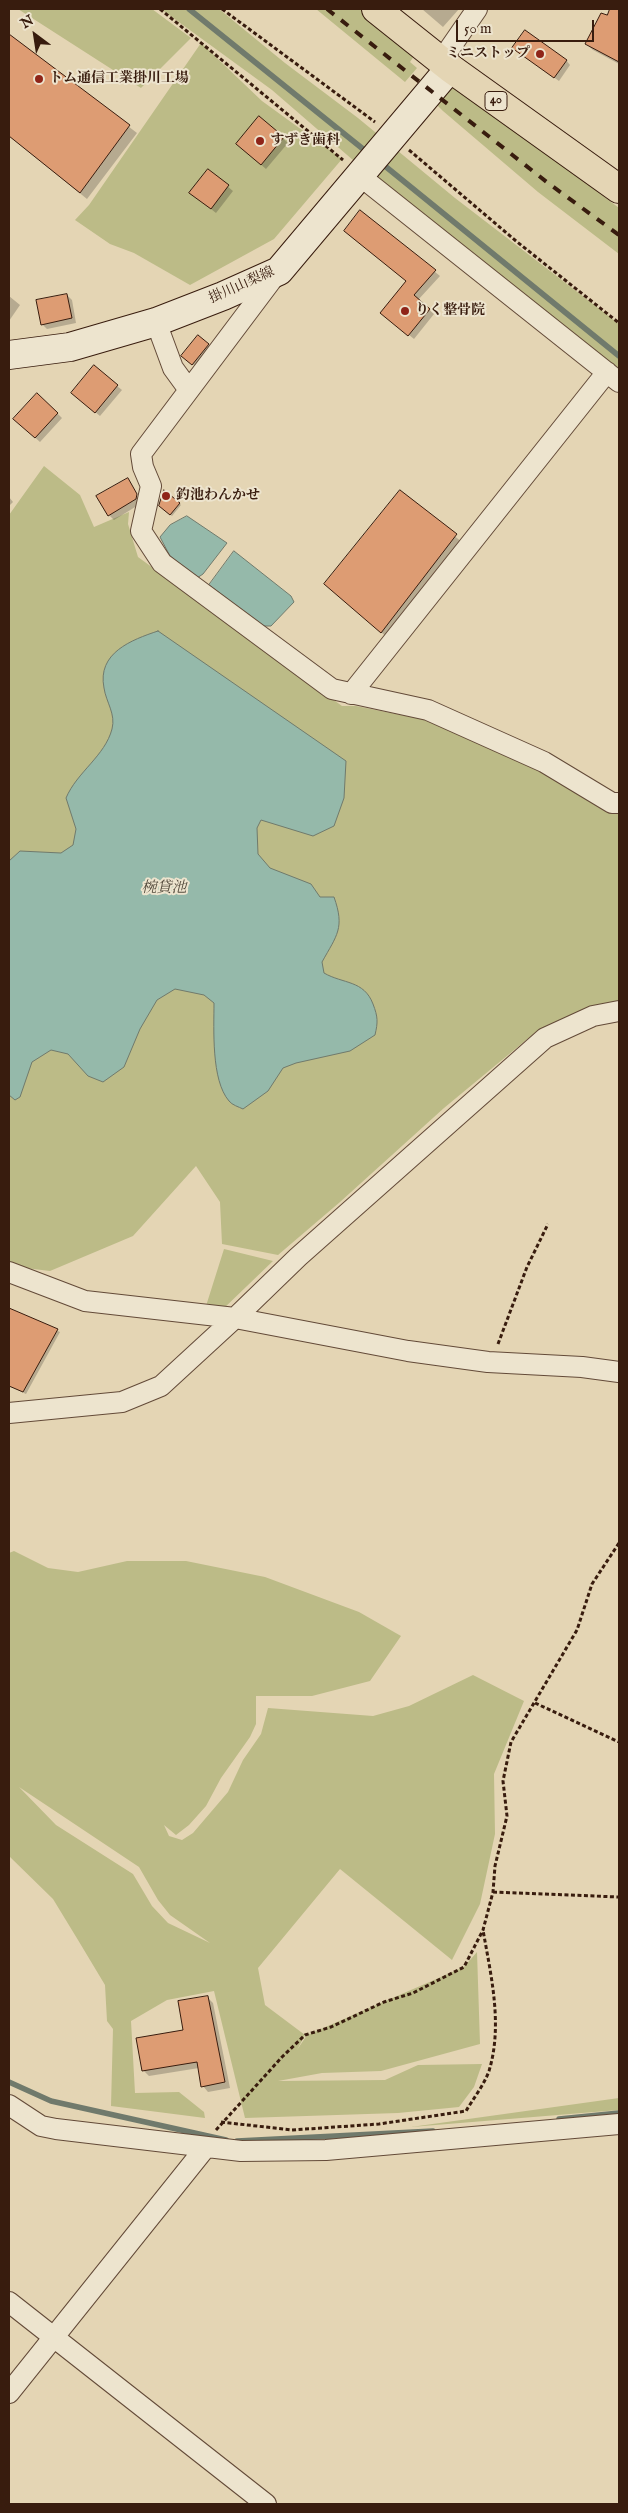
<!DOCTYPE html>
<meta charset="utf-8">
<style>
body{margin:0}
#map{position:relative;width:628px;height:2513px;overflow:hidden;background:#e4d5b4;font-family:"IM FELL English",serif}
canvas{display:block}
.frame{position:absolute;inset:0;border:10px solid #381c0e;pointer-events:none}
.north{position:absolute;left:10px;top:10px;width:50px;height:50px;-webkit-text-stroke:4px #ede4ce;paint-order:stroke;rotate:329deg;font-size:14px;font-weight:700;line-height:20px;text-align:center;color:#381c0e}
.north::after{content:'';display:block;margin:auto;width:18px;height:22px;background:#381c0e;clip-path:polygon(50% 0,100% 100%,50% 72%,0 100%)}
.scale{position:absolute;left:456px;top:20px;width:138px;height:22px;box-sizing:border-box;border:2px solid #381c0e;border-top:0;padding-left:6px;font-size:15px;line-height:18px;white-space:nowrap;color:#381c0e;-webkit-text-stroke:4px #ede4ce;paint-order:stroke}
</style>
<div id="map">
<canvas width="628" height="2513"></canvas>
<div class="frame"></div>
<div class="north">N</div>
<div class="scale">50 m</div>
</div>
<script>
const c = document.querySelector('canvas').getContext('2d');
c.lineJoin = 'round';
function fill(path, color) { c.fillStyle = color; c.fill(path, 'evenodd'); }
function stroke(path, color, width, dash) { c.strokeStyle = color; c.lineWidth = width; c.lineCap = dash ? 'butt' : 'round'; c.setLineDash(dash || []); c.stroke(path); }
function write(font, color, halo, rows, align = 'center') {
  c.font = font + ' "IM FELL English","Noto Serif JP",serif'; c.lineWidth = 4; c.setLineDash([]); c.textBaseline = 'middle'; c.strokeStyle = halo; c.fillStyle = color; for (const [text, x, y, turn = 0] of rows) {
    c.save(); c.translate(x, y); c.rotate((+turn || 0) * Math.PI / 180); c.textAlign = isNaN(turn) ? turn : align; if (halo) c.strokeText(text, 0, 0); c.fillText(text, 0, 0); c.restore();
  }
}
fill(new Path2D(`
 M18 9H152L191 38 141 88Z
 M161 9H219L285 63 358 118 455 198 619 324V374L376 180 272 90Z
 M316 9H360L416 53 410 62 417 68 405 82Z
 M201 43 262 101 342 159 274 239 190 285 134 253 110 244 75 220 89 205Z
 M452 86 463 89 619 208V254L538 192 443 111 434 102Z
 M44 466 80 495 94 527 129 512 128 524 138 557 342 706H356L431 721 619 807V1002L537 1031 444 1108 340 1202 278 1255 222 1244 220 1202 196 1166 133 1236 50 1271 9 1266V515Z
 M224 1249 273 1261 221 1311 206 1306Z
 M14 1551 48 1568 78 1572 127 1561H186L265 1577 359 1612 401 1636 370 1681 312 1696H256V1724L250 1737 221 1778 206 1806 189 1825 176 1835 164 1825 169 1836 182 1840 193 1833 228 1792 243 1760 261 1734 268 1708 373 1716 409 1706 473 1675 524 1701 494 1774 495 1834 480 1904 452 1960 340 1869 258 1968 265 2005 305 2035 297 2050 307 2035 464 1967 477 1952 480 2044 381 2071 322 2073 278 2081 385 2080 418 2065 482 2064 474 2087 459 2107 398 2113 245 2118 214 1991 167 2000 131 2021 135 2093 179 2092 204 2112 205 2118 111 2106 113 2029 107 2021 105 1985 78 1940 53 1899 9 1856V1553ZM19 1787 139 1867 158 1900 170 1915 210 1943 168 1923 152 1906 133 1874 56 1825Z
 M619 2098V2110L411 2127Z`), '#bcbb87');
const water = new Path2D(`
 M187 516 227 543 203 574 197 578 170 556 160 537 170 525Z
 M234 551 291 596 294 602 271 626H262L209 585Z
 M158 631 346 761 344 798 334 826 313 836 261 820 257 828 258 854 270 868 311 884 320 897H334C345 928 337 935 322 962L324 973C343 984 364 980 373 1004 378 1017 378 1022 375 1035L350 1051 296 1063 283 1068 268 1091 243 1109C239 1107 232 1105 229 1101 211 1080 214 1029 214 1003L204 995 175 989 157 1000 140 1029 124 1067 103 1082 88 1076 68 1054 51 1050 32 1062 20 1097 15 1100 9 1095V861L20 851 61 853 73 845 76 829 66 798C77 772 105 756 112 729 116 714 106 702 104 688 97 653 131 640 158 631Z`);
fill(water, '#95b9aa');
stroke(water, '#707a6c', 1);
fill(new Path2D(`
 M422 9H459L443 27Z
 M612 9H619V64L593 50 586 44Z
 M9 35 137 133 87 199 9 136Z
 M519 53 566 60 570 65 559 81Z
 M260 118 288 143 266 169 243 149Z
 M208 170 233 191 216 213 196 197Z
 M360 211 440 276 418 300 434 314 414 339 387 317 408 281Z
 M67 295 72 300 76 323 47 329 42 324Z
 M9 296 20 305 9 321Z
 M208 345 213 349 198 369 188 360Z
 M117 386 122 390 100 416 78 398Z
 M57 413 62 418 40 442 19 423Z
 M127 479 140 504 114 520 109 515Z
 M400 491 463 543 389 639 333 591Z
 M9 497 13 502 9 506Z
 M179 503 181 505 172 516 162 508Z
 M9 1309 60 1332 26 1394 9 1386Z
 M207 1997 213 2003 230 2088 208 2092 203 2086 199 2068 149 2076 143 2070 184 2031Z`), '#0003');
stroke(new Path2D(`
 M189 9 368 153
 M380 162 619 356
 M9 2082 51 2101 226 2140
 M559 2119 619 2113
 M237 2141 433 2131`), '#707a6c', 5.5);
const building = new Path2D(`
 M610 9H619V62L585 44 601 13 607 15Z
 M525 30 567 60 554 78 512 48Z
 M9 34 130 125 80 193 9 136Z
 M259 116 284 137 261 165 236 144Z
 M208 169 229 185 211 209 189 193Z
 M360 210 436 270 414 295 430 309 408 336 380 313 406 281 344 231Z
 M67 294 72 318 41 325 36 300Z
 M198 335 209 344 192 365 181 356Z
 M94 365 118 385 95 413 71 393Z
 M37 393 58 413 35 438 13 419Z
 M128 478 137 494 136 499 108 516 96 496Z
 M164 490 180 503 170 515 159 506Z
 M400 490 457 534 381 633 324 584Z
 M9 1308 58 1329 23 1392 9 1386Z
 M208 1996 225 2082 201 2087 197 2062 142 2071 136 2038 183 2030 178 2001Z`);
fill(building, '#dd9c73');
stroke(building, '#381c0e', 1);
const street = new Path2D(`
 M441 61 477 9
 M360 176 619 382
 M277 273 141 454 143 467 151 486 141 531 162 563 332 689 428 710 544 762 612 803H619
 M156 322 173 368 189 390
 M351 694 607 372
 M9 1272 85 1301 235 1318 408 1351 488 1362 582 1367 619 1372
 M9 1413 122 1402 161 1386 235 1318 298 1257 545 1038 593 1016 619 1011
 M9 2105 41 2126 56 2129 241 2151 326 2150 619 2124
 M9 2302 266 2504
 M9 2393 206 2147`);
const secondary = new Path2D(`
 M9 355 70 347 156 322 223 296 279 271 450 68`);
const primary = new Path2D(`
 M376 9 450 68 619 189`);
stroke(street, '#634a38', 22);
stroke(secondary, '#381c0e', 30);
stroke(primary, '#381c0e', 30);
stroke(new Path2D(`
 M160 9 343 160
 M222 9 375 122
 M409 150 516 241 619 323
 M498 1344 527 1267 548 1224
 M535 1703 619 1742
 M493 1892 619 1897
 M221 2122 292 2130 379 2124 466 2111C473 2099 484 2085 489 2071 503 2025 491 1976 483 1930
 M216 2130 282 2057 305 2035 331 2027 384 2002 413 1993 464 1967 483 1930 493 1892 495 1866 507 1816 503 1781 511 1742 577 1630 592 1584 619 1543`), '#381c0e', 3, [4, 2.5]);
stroke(street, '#ede4ce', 20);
stroke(secondary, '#ede4ce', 28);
stroke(primary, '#e4d5b4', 28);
stroke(new Path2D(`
 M327 9 548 183 619 235`), '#381c0e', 4, [9, 9]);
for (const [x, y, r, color] of [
 [540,54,5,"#8f2418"],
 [39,79,5,"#8f2418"],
 [260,141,5,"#8f2418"],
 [405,311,5,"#8f2418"],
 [166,496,5,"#8f2418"]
]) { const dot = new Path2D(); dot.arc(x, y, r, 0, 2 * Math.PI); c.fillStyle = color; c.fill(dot); stroke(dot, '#ede4ce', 2); }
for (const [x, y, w] of [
 [496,101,22]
]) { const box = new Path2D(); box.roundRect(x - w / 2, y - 9.5, w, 19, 4); c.fillStyle = '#ede4ce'; c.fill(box); stroke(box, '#381c0e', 1); }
write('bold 12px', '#381c0e', null, [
 ["40",496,101]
]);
write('bold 14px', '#381c0e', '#ede4ce', [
 ["ミニストップ",530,54,"right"],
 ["トム通信工業掛川工場",49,79],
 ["すずき歯科",270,141],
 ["りく整骨院",415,311],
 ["釣池わんかせ",176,496]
], 'left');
write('14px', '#381c0e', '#ede4ce', [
 ["掛川山梨線",242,286,-24]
]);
write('italic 15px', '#544b3d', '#ede4ce', [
 ["椀貸池",164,889]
]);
</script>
